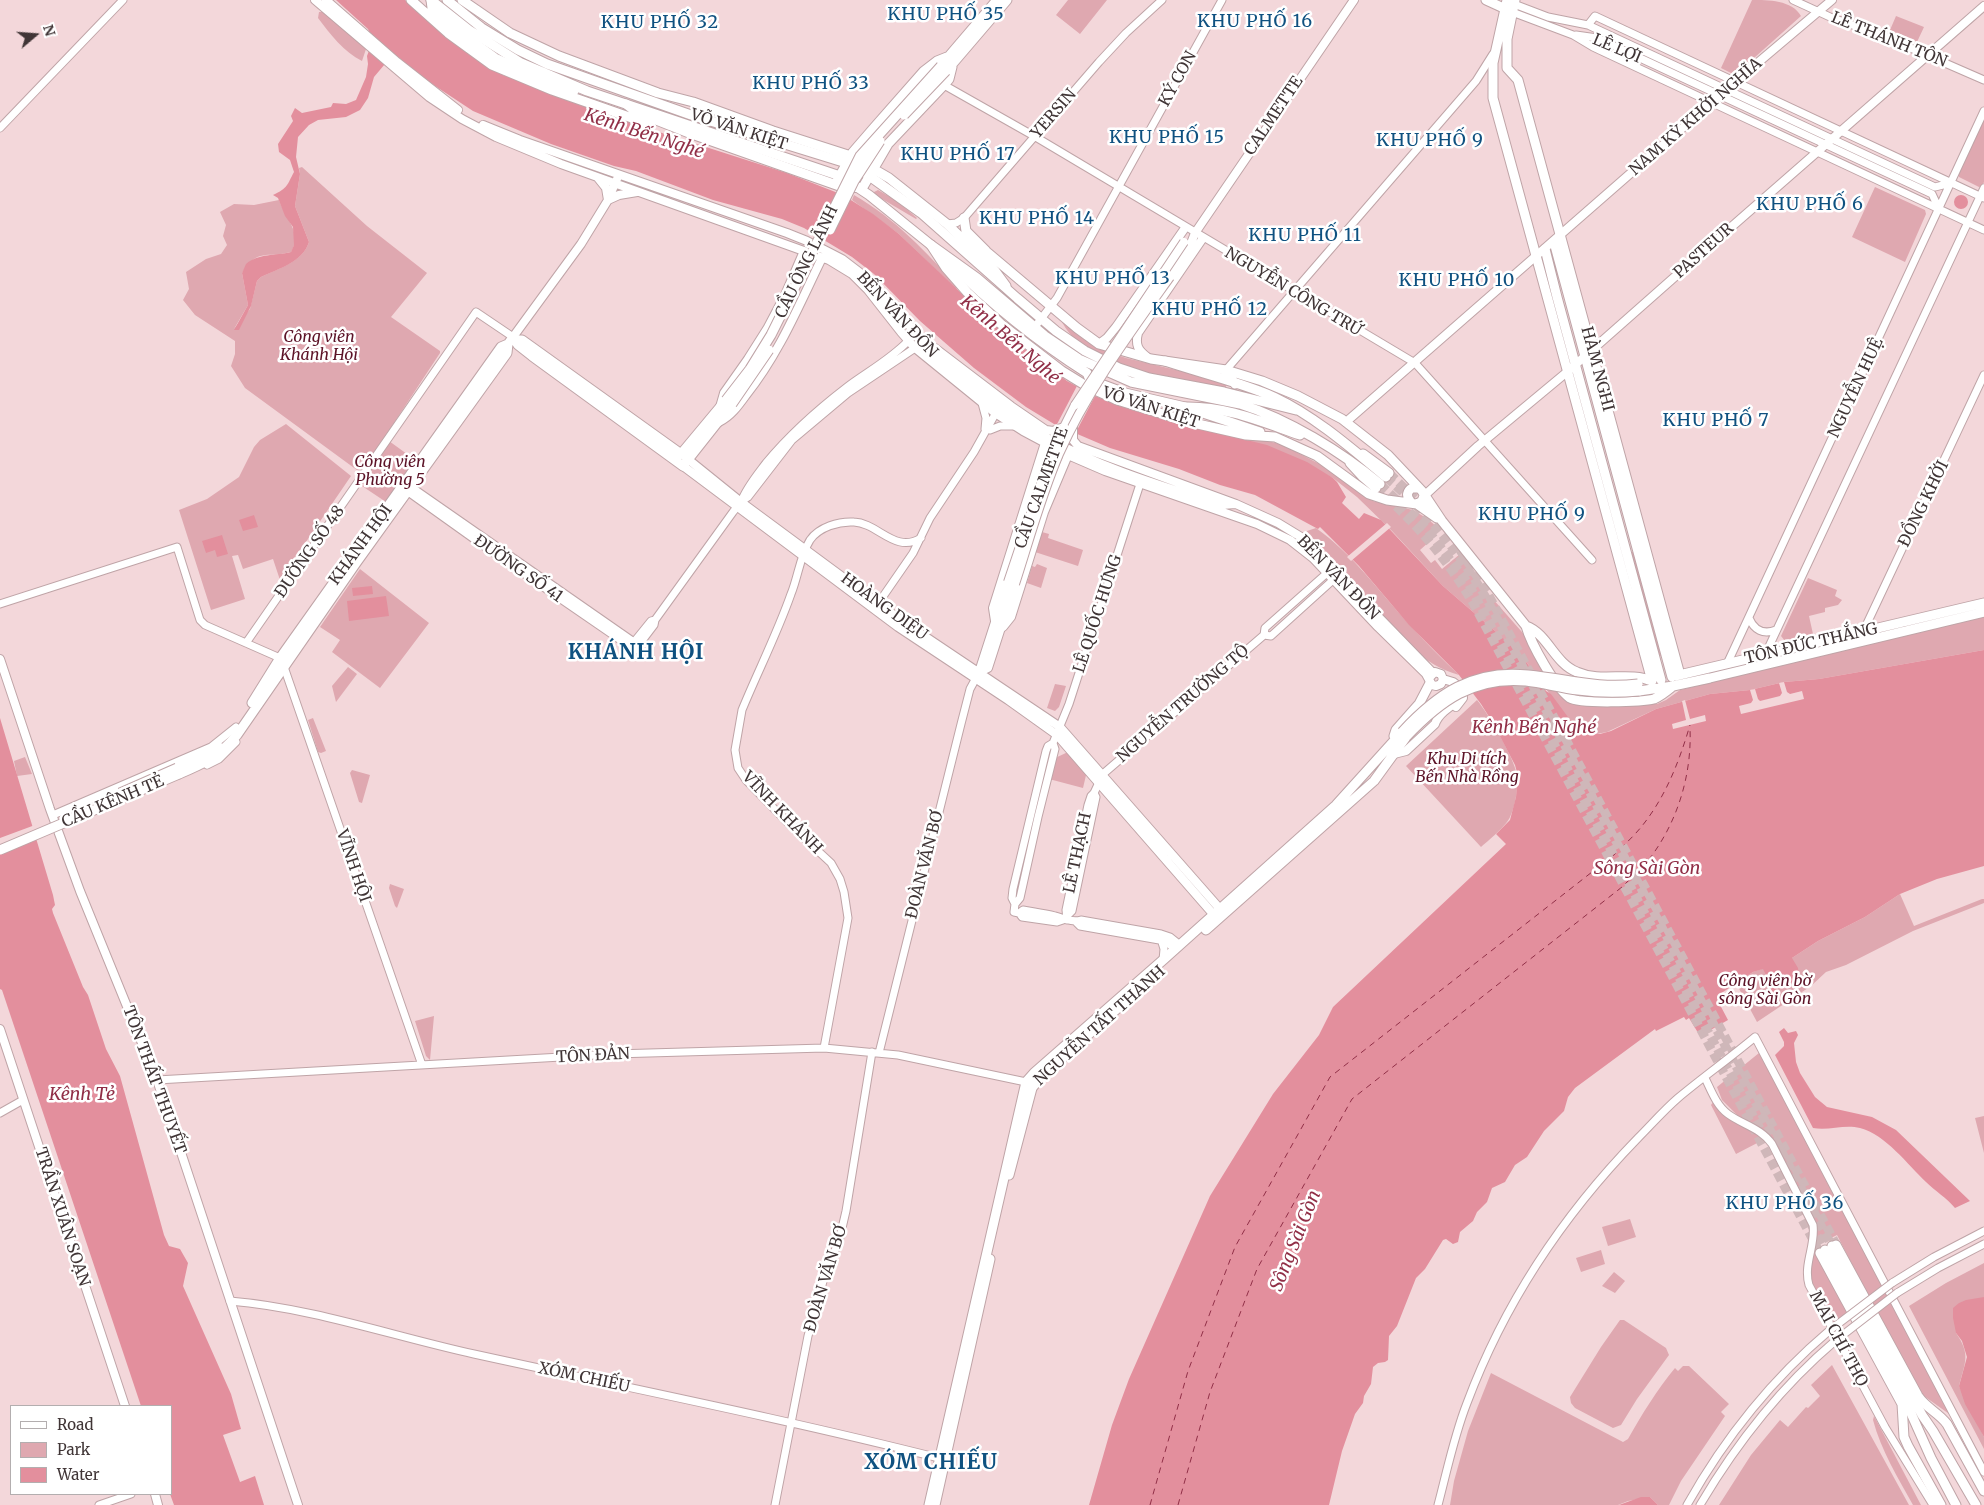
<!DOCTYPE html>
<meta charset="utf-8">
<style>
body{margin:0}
#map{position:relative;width:1984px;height:1505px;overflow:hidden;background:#f3d7da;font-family:Merriweather,serif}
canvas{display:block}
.legend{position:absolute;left:10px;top:1405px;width:162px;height:90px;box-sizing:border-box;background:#fff;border:1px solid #b3aeaf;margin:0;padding:6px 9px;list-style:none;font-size:15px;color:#403536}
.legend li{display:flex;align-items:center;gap:10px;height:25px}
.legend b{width:25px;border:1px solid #b3aeaf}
.north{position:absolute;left:10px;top:10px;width:50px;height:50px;-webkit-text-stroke:4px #fff;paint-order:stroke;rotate:72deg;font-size:14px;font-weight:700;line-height:20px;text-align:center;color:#403536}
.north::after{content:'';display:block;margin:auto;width:18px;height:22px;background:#403536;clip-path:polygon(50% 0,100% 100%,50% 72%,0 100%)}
</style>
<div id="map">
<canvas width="1984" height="1505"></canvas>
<ul class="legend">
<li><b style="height:6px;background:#fff"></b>Road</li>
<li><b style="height:14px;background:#dfa8b0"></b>Park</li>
<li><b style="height:14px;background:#e38f9d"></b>Water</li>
</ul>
<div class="north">N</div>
</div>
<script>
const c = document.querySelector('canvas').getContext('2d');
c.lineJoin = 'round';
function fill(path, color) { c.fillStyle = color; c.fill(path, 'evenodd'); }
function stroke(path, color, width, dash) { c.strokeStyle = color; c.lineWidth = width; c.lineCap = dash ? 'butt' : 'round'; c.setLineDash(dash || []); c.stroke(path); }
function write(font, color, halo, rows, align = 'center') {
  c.font = font + ' Merriweather,serif'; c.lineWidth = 5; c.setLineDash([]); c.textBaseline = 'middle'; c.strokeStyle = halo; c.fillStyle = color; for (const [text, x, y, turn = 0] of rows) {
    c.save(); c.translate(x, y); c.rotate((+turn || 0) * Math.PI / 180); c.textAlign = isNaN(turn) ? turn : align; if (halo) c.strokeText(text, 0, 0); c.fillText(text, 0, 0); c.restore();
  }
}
fill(new Path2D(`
 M1068 0H1107L1080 34 1056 15Z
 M1752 0C1768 0 1792 0 1801 16L1735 75 1721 68Z
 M319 12H327L366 49 362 61C344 52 330 34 318 18Z
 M1896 16 1924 27 1917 42 1890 30Z
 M1984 117V182L1982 186 1979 187 1959 177 1958 174Z
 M302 167 367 226 427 273 391 317 440 351V353L361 473 245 388 231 366 235 354V341L195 315 183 300 189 289 186 272 206 259 221 254 227 245 223 236 226 225 220 212 234 204 254 205 279 200C285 217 303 234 291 252 265 259 259 247 242 273L248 305 234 329 250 309 257 281 261 277C277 269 303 262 309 242L295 206 300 174 299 168Z
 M1875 187 1925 210 1926 214 1905 262 1852 237Z
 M878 190 897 201 917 218 916 219 872 193Z
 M854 195C897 220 925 251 958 287L956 289 899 234 852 200Z
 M1058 316 1100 349 1126 358 1193 374 1227 385 1225 388C1175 379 1114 374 1074 338 1067 332 1063 323 1058 316Z
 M286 424 351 476 280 580 273 559 243 569 238 555 232 556 245 599 211 610 179 510 207 499 239 477 254 447 260 440Z
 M1244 439 1268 441 1283 445 1327 468 1373 501 1413 510 1428 519 1438 528 1426 538 1429 542 1420 550 1431 563 1435 560 1442 569 1460 554 1470 566 1478 582 1529 640 1556 691 1567 701 1657 704 1666 700 1680 690 1984 617V650L1819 679 1784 682 1750 690 1710 694 1656 709 1607 732 1596 734 1586 733 1571 723 1527 663 1509 643 1443 586 1392 531 1357 497 1333 478Z
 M389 441 418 462 389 504 359 484Z
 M1316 528C1354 555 1379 592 1410 625 1426 643 1442 659 1459 675 1422 665 1394 632 1371 604 1351 578 1326 554 1301 533Z
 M1042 532 1049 534 1048 538 1083 550 1078 566 1035 552Z
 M1630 552H1633L1661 656H1659Z
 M1037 564 1047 568 1041 588 1027 583 1032 566 1035 567Z
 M360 569 429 623 380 688 332 652 340 640 320 627Z
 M1808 578 1837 590 1835 596 1842 600 1838 605 1825 608V612L1809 616 1813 634 1785 641 1781 636Z
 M348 667 357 674 336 702 332 686Z
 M1055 684 1066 686 1059 707 1055 711 1047 708Z
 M1477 700C1488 713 1512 755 1516 771 1519 784 1516 805 1510 817 1507 825 1488 841 1481 847L1406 766Z
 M313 718 326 751 321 753 318 752 308 720Z
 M1068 752 1087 771 1083 788 1049 779 1053 759Z
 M25 757 32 774 17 776 14 761Z
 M352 770 370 775 362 803 359 802 350 773Z
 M390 884 404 889 397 908 395 906 389 888Z
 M1900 894 1914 926 1982 899H1984V903L1913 931 1846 965 1826 972 1811 986 1757 1022 1736 983 1753 972 1792 958 1818 941 1865 917Z
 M434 1016 430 1060 426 1056 415 1021Z
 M1759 1053 1952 1416 1917 1391 1837 1235 1815 1246 1851 1314 1834 1323C1825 1308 1810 1289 1809 1270 1808 1249 1821 1238 1813 1216L1772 1139 1760 1127 1738 1116 1722 1100 1717 1087Z
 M1714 1101 1723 1115 1754 1131 1763 1140 1736 1154 1711 1105Z
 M1984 1116V1153L1975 1118Z
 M1630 1219 1636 1237 1608 1246 1602 1227Z
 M1601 1250 1605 1264 1581 1272 1576 1258Z
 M1984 1263V1297L1956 1333C1971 1355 1965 1362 1959 1386L1984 1437V1449L1909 1306 1946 1283Z
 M1614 1272 1625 1281 1615 1293 1602 1286Z
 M1620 1320H1624L1666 1348 1669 1355 1637 1399 1621 1425 1613 1428 1575 1408 1571 1403 1570 1397 1601 1347Z
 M1832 1365 1909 1505H1719L1751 1455 1780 1420 1788 1427 1806 1407 1808 1408 1820 1396 1811 1385Z
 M1683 1366H1689L1729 1404 1721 1412 1725 1416 1681 1481 1669 1505H1658L1650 1497 1628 1501 1618 1505H1450L1454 1481 1468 1431 1491 1373 1623 1442 1628 1439C1642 1414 1657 1390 1675 1368L1678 1371Z
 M1874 1416 1921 1505H1913C1898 1478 1881 1450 1873 1420Z`), '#dfa8b0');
fill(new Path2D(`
 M336 0H405L455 44 503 75 659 132 787 173 843 195 873 214 899 234 998 328 1067 381 1095 396 1129 409 1177 423 1267 445 1307 462 1333 478 1337 482 1346 497 1342 503 1359 519 1364 513 1381 520 1443 586 1509 643 1527 663 1546 691 1551 694 1576 728 1589 733 1600 734 1611 731 1656 709 1710 694 1750 690 1784 682 1819 679 1984 650V866L1937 879 1900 894 1865 917 1818 941 1792 958 1798 968 1799 978 1794 982 1778 984 1777 992 1768 1004 1764 1003 1765 998 1778 977H1767L1763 969 1753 972 1720 994 1723 1001 1719 1003 1728 1020 1700 1036 1689 1018 1686 1020 1684 1017 1656 1031 1655 1029 1575 1088 1568 1097 1564 1111 1544 1131 1527 1157 1515 1165 1505 1182 1492 1188 1487 1202 1477 1212 1473 1221 1460 1232 1458 1242 1453 1244 1446 1239 1443 1240 1425 1269 1416 1278 1397 1326 1389 1336 1388 1360 1385 1362 1378 1363 1373 1367 1371 1384 1364 1396 1363 1403 1355 1414 1342 1451 1329 1505H1089L1112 1425 1129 1379 1210 1196 1273 1094 1319 1035 1333 1007 1506 844 1496 834 1510 820 1516 797 1518 776 1515 765 1493 723 1481 704 1459 675 1409 625 1359 566 1320 527 1318 529 1255 495 1220 485 1179 469 1110 448 1054 424 1026 407 974 368 920 321 874 274 852 257 804 228 782 219 713 200 636 171 614 166 551 144 473 111 420 76 397 56 390 58 374 77 368 98 360 110 346 117 318 120 309 125 298 137 296 157 300 174 295 206 309 242C303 262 278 269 261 277L257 281 251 306 239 330H234L248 305 242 273 246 264C259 253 275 256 291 252L294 245 293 227 285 216 278 198 273 195C288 188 287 185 294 172L290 160 279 152 278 144 293 121 291 116 295 108 302 113 331 107 333 103 346 104 356 100 366 77 368 64 367 56 373 40 368 29Z
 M1954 202a7 7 0 1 1 14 0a7 7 0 1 1-14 0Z
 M254 515 258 527 243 531 239 520Z
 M222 535 228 554 217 557 215 550 206 553 202 541Z
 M372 586 373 594 353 596 352 588Z
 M386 596 389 616 349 621 347 601Z
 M0 718 53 895 55 905 52 909 53 913 83 987 88 995 106 1049 120 1076 164 1235 169 1246 180 1249 188 1263 183 1286 231 1394 241 1429 223 1435 240 1482 255 1476 264 1505H174L170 1494 171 1406H141L2 990 0 989Z
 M1784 1028 1788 1033 1796 1031 1798 1035 1794 1043 1796 1062 1800 1073 1815 1097 1827 1107 1872 1117 1896 1130 1970 1201 1955 1208C1947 1198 1935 1191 1926 1182 1907 1164 1886 1135 1860 1128 1844 1124 1829 1131 1813 1128L1775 1055 1784 1046V1042L1779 1032Z
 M1984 1297V1437L1965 1404 1959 1386 1967 1357 1962 1341 1956 1333 1953 1318V1308L1959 1303 1966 1300Z
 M1641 1497H1650L1658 1505H1619Z`), '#e38f9d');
fill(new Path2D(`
 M1078 384 1096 394 1076 432 1055 428Z
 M1387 523 1391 527 1351 561 1347 557Z
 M1784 682 1787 692 1790 694 1802 691 1804 699 1741 714 1739 706 1751 703 1753 700 1750 690 1755 689 1758 699 1760 701 1780 696 1782 693 1779 683Z
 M1685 700 1690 719 1705 715 1706 721 1673 729 1672 724 1686 720 1682 701Z
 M35 825 38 837 0 853V838Z`), '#f3d7da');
stroke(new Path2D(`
 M1150 1505 1188 1371 1235 1247 1330 1077 1615 854C1624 845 1634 836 1642 826 1666 796 1679 762 1690 725
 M1178 1505 1210 1392 1257 1269 1352 1099 1622 887C1630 879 1639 871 1647 862 1677 824 1692 776 1690 728`), '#912f47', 1, [6, 5]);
stroke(new Path2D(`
 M1389 473 1424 507
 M1376 488C1415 522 1447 559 1473 603L1820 1253
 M1460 550 1488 594 1836 1244`), '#cfb7b9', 9, [9, 4.5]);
stroke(new Path2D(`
 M1386 477C1426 512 1458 551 1485 596L1832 1246
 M1380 484 1426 528 1468 583 1765 1138
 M1811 1224 1825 1250`), '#cfb7b9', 9, [9, 4.5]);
const tertiary = new Path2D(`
 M1793 0 1830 17 1883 36 1984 80
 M1514 4 1548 17 1588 25 1935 187 1951 183
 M1512 12 1573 35 1593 47 1984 230
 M1588 25 1595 16 1984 198
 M1576 35 1597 38 1932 194 1939 209
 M944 85 1034 136 1415 363 1592 560
 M0 128 123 0
 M947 224 956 223 964 218 1099 62 1126 33 1162 0
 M1034 328 1057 298 1222 0
 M1226 370 1476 81 1493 54
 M982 403 986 418 985 429
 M990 430 1000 426H1014
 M407 484 634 642
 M404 489 488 549 635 650
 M741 502C746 488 757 475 766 463 790 434 817 410 847 387 867 372 891 359 908 341
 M0 604 177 547 200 620 205 625 280 658
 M875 608 913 553 930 518 974 452 998 409
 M1749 618C1754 630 1763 635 1776 630
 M1863 632 1984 375
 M1264 635 1271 636 1333 580
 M634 642 651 621 655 620 733 512 741 502 748 497 792 440 848 393 915 348
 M246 643 476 312 513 337
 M635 650 654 625 655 620
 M1765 655 1984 188
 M1727 664 1984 111
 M284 667 422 1065
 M1053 743 1055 749 1038 817 1020 898 1015 904 1014 912 1019 913 1022 917 1057 922 1063 920
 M207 765 219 759 236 742
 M53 815 211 747 236 727
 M1015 904 1012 898 1013 889 1046 751 1048 746 1053 743 1069 704 1140 484
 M1019 913 1023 910C1034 912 1044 913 1055 916 1064 918 1071 923 1081 920L1161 934 1170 937 1180 945
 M1067 916 1072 911 1096 797 1094 793
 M1067 920 1066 910 1088 805 1091 796 1094 793 1103 774 1264 635 1265 628 1327 573
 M1076 922 1080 926 1165 941 1175 949
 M1161 939 1164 949 1163 960
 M824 1048 848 918 844 892 840 879 831 863 790 825 746 780 738 768 735 750 742 710C758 671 777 634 791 594 798 577 800 556 810 540 819 527 839 521 854 522 878 523 895 554 921 538
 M879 1053 961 724 970 689 976 678
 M1705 1078C1711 1090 1716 1105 1728 1114 1743 1125 1761 1128 1772 1144L1813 1225C1816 1245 1803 1264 1809 1285L1885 1427 1933 1505
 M157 1080 614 1054 824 1048 898 1055 1026 1082
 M0 1113 23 1100
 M1892 1283 1934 1257 1984 1231
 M1897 1293 1938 1268 1984 1244
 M230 1301C313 1308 392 1336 474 1354 629 1388 785 1419 939 1458
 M99 1505 131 1494
 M775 1505 808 1336 825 1274 839 1241 846 1211 872 1052
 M1438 1505C1447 1471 1454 1436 1467 1403 1504 1304 1564 1214 1638 1138 1651 1125 1664 1110 1678 1098 1703 1077 1730 1058 1755 1037L1984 1472
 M1687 1505C1724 1439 1772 1379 1830 1330
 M1700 1505C1736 1444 1781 1387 1835 1341`);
const secondary = new Path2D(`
 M315 0 429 97 462 119 496 137 561 164 829 260 852 274 868 290 901 332 915 348 995 413 1023 431 1068 455 1105 471 1257 524 1290 540 1313 558 1378 627 1426 674 1432 685 1436 686 1441 684 1443 679 1441 674 1435 672 1429 678
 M326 0 397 62 458 110
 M483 125 520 140 787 233 807 241 842 259 859 272 919 336C925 354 947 367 962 378 989 399 1016 421 1047 438 1101 468 1162 486 1221 505L1236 504
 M598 178 606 188 608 200
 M608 200 619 195 637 192
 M1170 277 1190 246 1195 233 1354 0
 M919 336 1011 406 1046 430 1053 431 1064 427 1075 405
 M513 337 581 244 608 200 617 179
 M1099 344 1107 338 1116 327 1185 228
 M1147 357C1138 350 1135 345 1138 333L1203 238
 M720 407 724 393 748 359 767 329 785 295 804 251
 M719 422C731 416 738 406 746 395 779 354 799 305 822 258
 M1346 422 1735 82 1832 0
 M1073 425V440L1078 446 1236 504 1278 523 1301 537 1433 673
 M684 456 741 502 902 621 1060 727 1220 909
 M683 466 898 627 1008 700 1057 735 1214 915
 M1424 496 1478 446 1567 372 1721 236 1984 6
 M995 621 993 608 1045 443
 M1003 627 1011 617 1044 512 1068 455
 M0 659 50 809 80 891 157 1080 298 1505
 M980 672 988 668 1015 584
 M978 675 1008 582
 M1443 679 1453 682 1462 689 1463 698 1456 707
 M1394 754 1406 751 1435 724C1438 715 1449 706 1458 703
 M0 1029 125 1406
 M155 1494 158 1505`);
const primary = new Path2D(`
 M411 0 448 33 492 65 552 90 649 124
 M431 0 432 8 451 26 495 58 528 73 574 91
 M462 0 510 33 559 56 658 93 693 102 773 131 851 156 889 178 947 224 995 271 1006 286
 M1486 0 1510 11
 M1507 0 1493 63V98L1652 681
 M1515 0 1507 39V68L1518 80 1680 675
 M944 62 997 0
 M948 69 1007 0
 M626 104 636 112 689 133 845 188 863 187 888 144 944 85 949 79 952 67
 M837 181 853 152 872 130 924 71 937 61 947 57
 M964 218 966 231 986 251
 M1554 242 1672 677
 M931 245 946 268 967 292 1001 324 1062 371 1088 387 1117 400 1189 422 1246 435 1275 437 1317 456 1369 494 1387 500 1417 504 1422 501 1424 496
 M970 247 988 253 1077 328 1099 344 1151 359 1226 370 1262 381 1298 396 1342 419 1388 455 1422 491 1442 521 1526 626C1531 644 1555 687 1570 698 1579 704 1642 702 1654 699 1661 696 1667 691 1673 686
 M1545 249 1557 297 1661 680
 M516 340H522L681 454 726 400
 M1098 383 1125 393 1185 407 1260 432
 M1363 454 1389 473
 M1350 463 1362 476 1376 488
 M1410 501C1406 496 1407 491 1412 488H1418
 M1417 504 1437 518
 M1526 626C1548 634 1554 663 1577 672 1602 683 1628 671 1652 681
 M1675 676 1984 603
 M1639 691 1673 686 1710 678 1984 612
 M252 703 280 658 501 347 508 344
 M1394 736 1396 730 1419 704 1430 683
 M177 768 210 753 219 747
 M179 774C205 763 218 757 237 735L356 563 507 353 508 344 513 337 518 345 532 356 683 466 732 404
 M1206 930 1374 781 1406 737
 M1009 1175 1032 1088 1039 1079 1147 982
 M1836 1245 1918 1396C1926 1408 1939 1413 1947 1424L1984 1491
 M1820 1253 1902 1404 1904 1437 1908 1446 1941 1505
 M929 1505 1026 1082 1034 1073 1163 960 1336 805 1402 732
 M935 1505 990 1259`);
const trunk = new Path2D(`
 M431 0 469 30 521 63 587 91 840 176 869 195 931 245 977 278 1045 336 1079 359 1131 382 1240 404C1288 419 1342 452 1380 484
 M447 0 482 28 518 50 547 64 691 115 843 162 861 170 921 213 1017 298 1056 331 1085 351 1119 368 1149 378 1224 392 1296 410
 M949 262C991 304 1037 341 1087 373L1091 382
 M1165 361C1201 373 1240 382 1274 397 1316 417 1351 448 1386 477
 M1226 370 1235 384
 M1185 407C1226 406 1262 422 1300 435
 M1832 1246 1922 1415 1933 1431 1976 1505
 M1825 1250 1906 1402 1931 1458 1956 1505`);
stroke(tertiary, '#bfa4a7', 9);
stroke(secondary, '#bfa4a7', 10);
stroke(primary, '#bfa4a7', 11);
stroke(trunk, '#bfa4a7', 11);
stroke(tertiary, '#fff', 7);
stroke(secondary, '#fff', 8);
stroke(primary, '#fff', 9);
stroke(trunk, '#fff', 9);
const tertiaryBridge = new Path2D(`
 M1830 1330 1892 1283
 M1835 1341 1897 1293`);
const secondaryBridge = new Path2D(`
 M1075 405 1184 242
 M1008 582 1048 463 1064 427
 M1015 584C1029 541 1041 496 1059 454 1087 391 1130 333 1170 277`);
const primaryBridge = new Path2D(`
 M904 115 946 71
 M830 230 854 181 880 141
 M726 400 750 369 771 335 860 156 941 66
 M732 404 769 350
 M1402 732C1437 694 1473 669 1528 675 1569 679 1596 689 1638 684
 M1406 737C1440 701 1474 676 1526 681 1543 683 1561 688 1578 690 1599 693 1619 693 1639 691
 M120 793 177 768
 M0 850 179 774`);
stroke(tertiaryBridge, '#bfa4a7', 9, []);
stroke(secondaryBridge, '#bfa4a7', 10, []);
stroke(primaryBridge, '#bfa4a7', 11, []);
stroke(tertiaryBridge, '#fff', 7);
stroke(secondaryBridge, '#fff', 8);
stroke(primaryBridge, '#fff', 9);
write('16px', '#403536', '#fff', [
 ["LÊ THÁNH TÔN",1889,40,22],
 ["LÊ LỢI",1617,49,23],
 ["KÝ CON",1178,79,-61],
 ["YERSIN",1054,114,-49],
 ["CALMETTE",1274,116,-56],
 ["NAM KỲ KHỞI NGHĨA",1696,117,-41],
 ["VÕ VĂN KIỆT",739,130,18],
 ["PASTEUR",1704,251,-42],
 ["CẦU ÔNG LÃNH",807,262,-64],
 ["NGUYỄN CÔNG TRỨ",1293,292,31],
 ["BẾN VÂN ĐỒN",897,315,47],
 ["HÀM NGHI",1597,369,75],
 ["NGUYỄN HUỆ",1856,388,-65],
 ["VÕ VĂN KIỆT",1151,408,18],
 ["CẦU CALMETTE",1042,488,-70],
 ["ÐỒNG KHỞI",1924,504,-64],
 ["KHÁNH HỘI",361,545,-54],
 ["ĐƯỜNG SỐ 48",310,552,-55],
 ["ĐƯỜNG SỐ 41",518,569,35],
 ["BẾN VÂN ĐỒN",1338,578,46],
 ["HOÀNG DIỆU",884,607,36],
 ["LÊ QUỐC HƯNG",1098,614,-72],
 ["TÔN ÐỨC THẮNG",1811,644,-13],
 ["NGUYỄN TRƯỜNG TỘ",1183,704,-41],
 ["CẦU KÊNH TẺ",113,802,-23],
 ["VĨNH KHÁNH",782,813,46],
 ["LÊ THẠCH",1078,853,-78],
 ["ĐOÀN VĂN BƠ",925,865,-76],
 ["VĨNH HỘI",353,866,71],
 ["NGUYỄN TẤT THÀNH",1100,1026,-42],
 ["TÔN ĐẢN",593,1056,-3],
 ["TÔN THẤT THUYẾT",154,1080,70],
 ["TRẦN XUÂN SOẠN",62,1217,72],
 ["ĐOÀN VĂN BƠ",826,1279,-73],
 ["MAI CHÍ THỌ",1838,1339,62],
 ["XÓM CHIẾU",584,1378,12]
]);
write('italic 16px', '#5c1327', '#fff', [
 ["Công viên",319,337],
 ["Khánh Hội",319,355],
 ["Công viên",390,462],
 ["Phường 5",390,480],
 ["Khu Di tích",1467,759],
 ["Bến Nhà Rồng",1467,777],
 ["Công viên bờ",1765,981],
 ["sông Sài Gòn",1765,999]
]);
c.letterSpacing = '1px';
write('18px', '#0f5180', '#fff', [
 ["KHU PHỐ 35",946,15],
 ["KHU PHỐ 16",1255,22],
 ["KHU PHỐ 32",660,23],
 ["KHU PHỐ 33",811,84],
 ["KHU PHỐ 15",1167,138],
 ["KHU PHỐ 9",1430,141],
 ["KHU PHỐ 17",958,155],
 ["KHU PHỐ 6",1810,205],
 ["KHU PHỐ 14",1037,219],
 ["KHU PHỐ 11",1305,236],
 ["KHU PHỐ 13",1113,279],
 ["KHU PHỐ 10",1457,281],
 ["KHU PHỐ 12",1210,310],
 ["KHU PHỐ 7",1716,421],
 ["KHU PHỐ 9",1532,515],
 ["KHU PHỐ 36",1785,1204]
]);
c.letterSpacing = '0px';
write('italic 18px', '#912f47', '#fff', [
 ["Kênh Bến Nghé",644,134,18],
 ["Kênh Bến Nghé",1010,340,41],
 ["Kênh Bến Nghé",1534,728],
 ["Sông Sài Gòn",1647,869],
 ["Kênh Tẻ",82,1095],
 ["Sông Sài Gòn",1296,1241,-68]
]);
c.letterSpacing = '1px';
write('bold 21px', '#0f5180', '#fff', [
 ["KHÁNH HỘI",636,653],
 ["XÓM CHIẾU",931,1463]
]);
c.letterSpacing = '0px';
</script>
